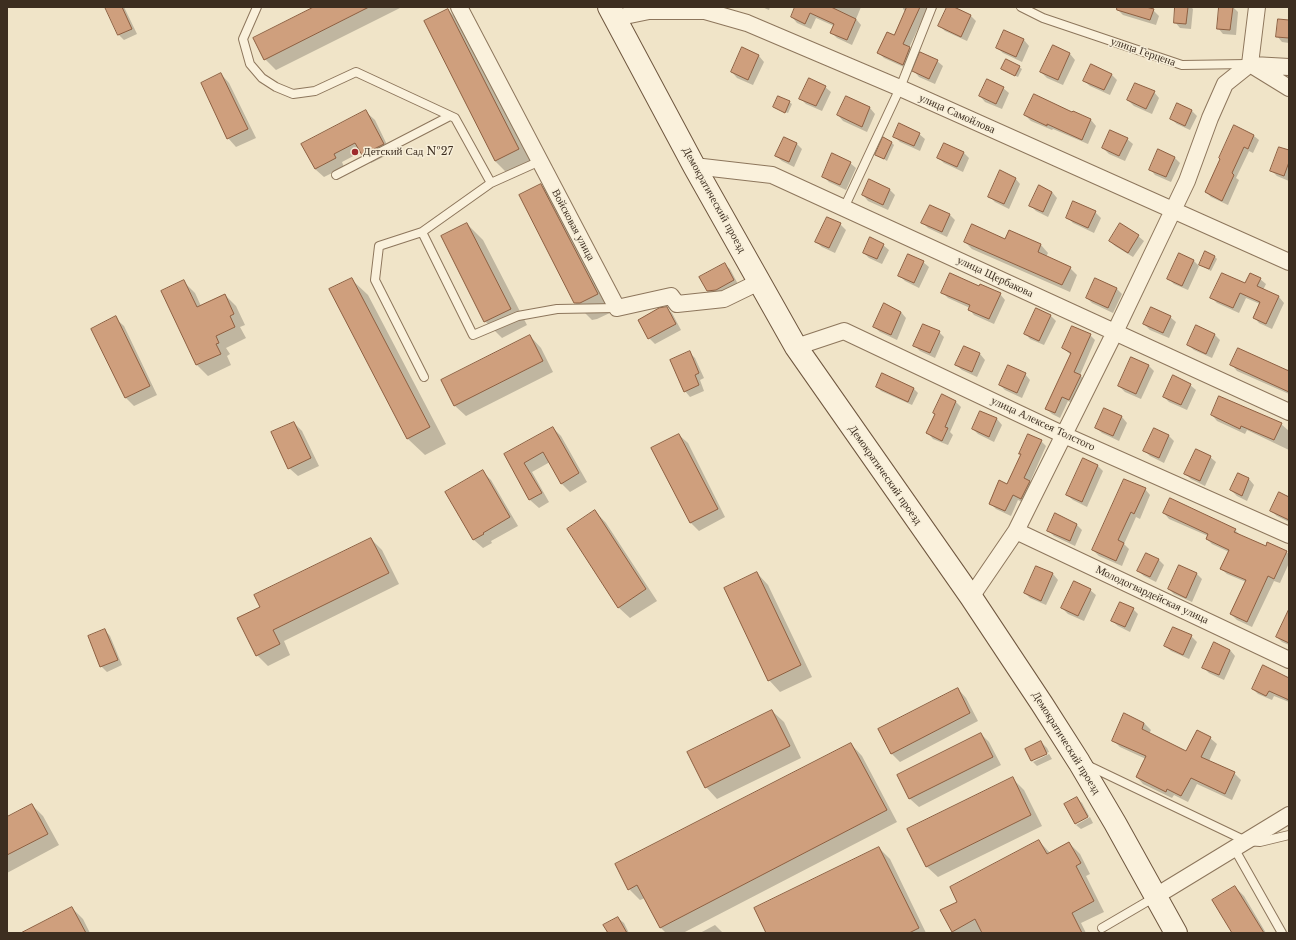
<!DOCTYPE html>
<meta charset="utf-8">
<style>
body{margin:0}
#map{position:relative;width:1296px;height:940px;overflow:hidden;background:#f0e4c8;font-family:"Libre Baskerville",serif}
canvas{display:block}
.frame{position:absolute;inset:0;border:8px solid #3d2e20;pointer-events:none}
</style>
<div id="map">
<canvas width="1296" height="940"></canvas>
<div class="frame"></div>
</div>
<script>
const c = document.querySelector('canvas').getContext('2d');
c.lineJoin = 'round';
function fill(path, color) { c.fillStyle = color; c.fill(path, 'evenodd'); }
function stroke(path, color, width, dash) { c.strokeStyle = color; c.lineWidth = width; c.lineCap = dash ? 'butt' : 'round'; c.setLineDash(dash || []); c.stroke(path); }
function write(font, color, halo, rows, align = 'center') {
  c.font = font + ' "Libre Baskerville",serif'; c.lineWidth = 3; c.setLineDash([]); c.textBaseline = 'middle'; c.strokeStyle = halo; c.fillStyle = color; for (const [text, x, y, turn = 0] of rows) {
    c.save(); c.translate(x, y); c.rotate((+turn || 0) * Math.PI / 180); c.textAlign = isNaN(turn) ? turn : align; if (halo) c.strokeText(text, 0, 0); c.fillText(text, 0, 0); c.restore();
  }
}
fill(new Path2D(`
 M106 7H124L137 34 124 40 119 35Z
 M316 7H402L276 70 265 59Z
 M762 7H770L769 10Z
 M797 7H861L856 19 861 25 852 45 837 38 831 32 834 26 816 18 811 29 797 23 792 17Z
 M903 7H929L923 21 922 20 909 48 915 53 908 69 884 58 879 53 895 36 906 12 903 9Z
 M948 7H952L971 16 976 21 967 41 945 31 940 26Z
 M1118 7H1154L1153 10 1159 16 1156 25 1123 15 1117 9Z
 M1176 7H1191L1193 9 1191 29 1180 28 1175 22Z
 M1220 7H1233L1238 12 1236 35 1223 34 1218 28Z
 M448 10 465 27 535 166 512 178 495 161 425 21Z
 M1289 21V43L1282 42 1277 36Z
 M1005 31 1024 40 1029 46 1022 62 1003 53 997 48Z
 M1053 46 1070 54 1075 60 1063 85 1047 78 1041 72Z
 M743 49 759 56 764 62 753 85 737 78 732 72Z
 M937 61 943 66 935 84 919 77 914 71Z
 M1019 67 1022 69 1018 77 1005 71 1002 69Z
 M221 74 229 83 256 138 236 147 228 138Z
 M1111 74 1117 80 1110 95 1090 86 1084 81Z
 M825 87 831 92 822 111 806 104 800 98Z
 M1003 88 1009 93 1002 109 985 102 980 96Z
 M1154 92 1159 98 1152 114 1134 106 1128 100Z
 M846 98 870 108 875 114 867 132 843 121 838 115Z
 M789 102 792 104 788 113 774 107Z
 M1192 111 1197 116 1190 130 1177 124 1171 119Z
 M366 112 375 120 391 153 371 163 361 152 342 162 344 167 324 177 315 169 303 144Z
 M1073 112 1091 120 1096 126 1088 144 1053 129 1052 130 1031 121 1025 115 1072 114Z
 M919 134 925 139 920 151 900 142 894 136Z
 M1254 136 1259 140 1253 153 1249 151 1236 178 1239 180 1228 205 1211 197 1206 192 1221 159Z
 M784 138 797 144 802 149 794 167 782 161 776 156Z
 M1127 139 1133 144 1125 161 1109 154 1103 148Z
 M891 142 894 145 887 161 876 154Z
 M1159 150 1175 158 1180 163 1171 182 1155 175 1150 169Z
 M1289 151V181L1277 176 1272 171Z
 M964 153 969 158 963 172 944 163 938 158Z
 M850 163 856 168 846 190 829 182 823 176Z
 M1015 178 1020 184 1009 209 995 202 989 196Z
 M870 180 890 190 895 195 888 210 868 201 863 195Z
 M541 185 558 202 614 311 597 319 592 320 575 303Z
 M1052 192 1057 198 1048 217 1036 211 1031 206Z
 M1095 212 1101 218 1094 233 1073 223 1067 217Z
 M950 215 955 220 947 237 928 228 923 223Z
 M467 224 483 240 527 325 502 338 485 321 442 236Z
 M840 224 846 230 835 253 822 247 816 242Z
 M1010 232 1041 245 1048 253 1046 257 1070 268 1077 275 1070 292 972 249 965 242 1006 240Z
 M1138 236 1144 241 1133 257 1115 246 1110 241Z
 M883 245 889 250 882 264 869 258 864 253Z
 M1215 257 1217 259 1211 271 1200 265Z
 M1194 261 1199 266 1188 290 1174 284 1169 279Z
 M923 262 929 267 919 288 905 281 899 275Z
 M724 264 730 269 739 286 713 296 707 291Z
 M351 279 368 295 446 444 425 455 408 439 330 290Z
 M1260 279 1266 284 1263 290 1279 297 1284 303 1272 329 1259 323 1254 317 1260 304 1246 298 1239 313 1217 303 1211 297Z
 M184 282 195 293 201 306 225 295 236 306 245 325 240 327 246 338 226 348 230 354 227 356 231 365 208 376 197 365 162 292Z
 M979 287 1000 294 1005 300 994 324 974 315 969 309 970 308 948 298 942 292Z
 M1116 288 1122 294 1113 313 1092 303 1087 298Z
 M884 305 901 312 906 318 897 340 880 332 874 327Z
 M666 308 672 313 681 330 655 344 649 338 639 320Z
 M1050 315 1056 321 1044 345 1030 339 1025 333Z
 M1170 317 1176 322 1169 338 1150 330 1144 324Z
 M115 318 124 326 157 395 134 406 126 398 92 329Z
 M939 332 944 337 935 358 920 351 914 345Z
 M1214 334 1220 340 1212 358 1194 350 1188 345Z
 M1090 335 1095 340 1080 375 1085 381 1074 404 1068 401 1060 418 1052 414 1047 409 1071 355 1063 348Z
 M530 336 541 348 553 372 466 416 454 405Z
 M964 347 980 354 985 360 977 377 962 370 956 365Z
 M690 353 695 358 704 378 700 380 704 391 690 397 685 391Z
 M1132 358 1149 366 1154 371 1141 399 1125 392 1119 386Z
 M1232 365 1287 371 1288 369H1289V394L1237 371Z
 M1025 374 1030 380 1022 398 1005 390 1000 385Z
 M1190 385 1196 390 1187 410 1169 402 1164 397Z
 M877 387 914 389 918 393 912 405 881 391Z
 M942 396 956 402 961 407 950 432 953 435 948 445 933 439 928 433Z
 M1105 410 1122 417 1127 423 1119 441 1102 433 1096 428Z
 M981 412 997 419 1002 425 994 442 978 434 973 429Z
 M1212 415 1281 424 1289 431V450L1247 430 1245 434 1217 421Z
 M294 423 302 431 319 466 298 476 289 468Z
 M553 428 561 436 587 482 570 492 561 483 550 462 532 472 549 502 539 508 530 500 505 455Z
 M679 435 688 443 725 517 699 531 690 522Z
 M1169 436 1174 441 1164 463 1150 456 1145 451Z
 M1041 441 1046 446 1030 482 1035 487 1027 504 1018 500 1011 516 996 509 990 503 1008 485 1022 455 1020 453Z
 M1210 457 1216 462 1205 486 1191 479 1185 474Z
 M1083 459 1098 466 1103 471 1087 507 1073 500 1067 495Z
 M482 471 491 480 518 526 491 541 492 543 483 548 474 540 447 492Z
 M1238 474 1249 479 1254 485 1247 501 1237 496 1231 490Z
 M1145 489 1150 495 1140 519 1136 517 1124 544 1129 549 1122 566 1099 556 1093 550Z
 M1289 498V522L1277 516 1271 511Z
 M595 511 606 523 657 601 630 618 618 607Z
 M1164 513 1235 530 1240 535 1266 547 1286 552 1289 554V563L1280 583 1274 581 1252 627 1237 620 1231 614 1246 582 1227 574 1221 569 1229 552 1212 544 1207 539 1208 536 1169 519Z
 M1055 515 1077 525 1082 530 1075 546 1054 536 1048 530Z
 M371 539 382 550 399 584 284 641 290 655 268 666 257 655 261 607Z
 M1158 559 1164 565 1156 582 1144 576 1138 571Z
 M1179 566 1197 574 1202 579 1192 602 1174 594 1169 589Z
 M1037 567 1053 574 1058 580 1046 605 1030 598 1025 593Z
 M757 573 768 585 812 677 780 692 769 680Z
 M1090 590 1096 595 1084 621 1068 614 1062 608Z
 M1133 609 1138 614 1130 632 1118 626 1112 621Z
 M1289 611V645L1282 642 1277 637Z
 M105 630 110 636 122 665 107 672 101 666Z
 M1191 636 1197 642 1189 659 1171 651 1165 646Z
 M1230 650 1235 656 1224 680 1209 673 1203 667Z
 M1289 683V702L1274 696 1272 700 1258 694 1253 689Z
 M958 689 966 698 978 721 900 762 891 753Z
 M772 711 784 722 801 758 717 799 706 787Z
 M1125 715 1144 723 1151 730 1149 734 1187 752 1210 738 1217 744 1209 761 1234 773 1241 780 1232 800 1197 784 1188 802 1174 795 1172 798 1143 784 1137 777 1146 759 1120 747 1113 740Z
 M981 734 989 742 1001 765 919 807 910 799 899 775Z
 M1041 742 1047 748 1049 752 1033 759V762L1026 749Z
 M851 744 862 756 897 822 683 933H666L660 927 645 898 640 900 629 889Z
 M1049 754 1052 759 1037 766 1033 762Z
 M1013 779 1024 790 1042 826 938 877 926 866Z
 M1077 798 1082 803 1089 816 1076 823V824L1065 804Z
 M32 805 43 816 59 845 7 873V818Z
 M1090 817 1093 823 1081 829 1076 825Z
 M1039 841 1050 853 1069 843 1080 854 1090 874 1086 876 1104 912 1081 923 1086 933H983L982 931 979 933H955L953 931 959 902Z
 M879 848 890 859 926 933H767Z
 M1235 887 1244 896 1266 933H1233Z
 M72 908 83 919 90 933H23Z
 M618 918 624 923 629 933H609Z
 M715 925 723 933H700Z`), '#0003');
const building = new Path2D(`
 M105 7H122L132 29 118 35Z
 M314 7H369L264 60 253 38Z
 M795 7H831L856 19 847 40 830 33 834 24 810 13 805 24 791 17Z
 M907 7H920L903 44 910 47 903 65 877 53 887 32 894 35Z
 M947 7H954L971 15 961 37 938 26Z
 M1117 7H1146L1154 9 1150 20 1117 10Z
 M1175 7H1188L1186 24 1174 23Z
 M1219 7H1233L1230 30 1217 29Z
 M448 9 519 149 495 161 424 21Z
 M1278 19 1289 20V38L1276 37Z
 M1004 30 1024 39 1016 57 996 48Z
 M1053 45 1070 53 1058 80 1040 72Z
 M742 47 759 55 748 80 731 72Z
 M920 52 938 60 929 79 912 71Z
 M1006 59 1020 66 1015 76 1001 69Z
 M1091 64 1112 74 1104 90 1083 81Z
 M221 73 248 129 227 139 201 83Z
 M809 78 826 86 816 106 799 99Z
 M987 79 1004 87 996 104 979 96Z
 M1135 83 1155 91 1146 109 1127 100Z
 M1034 94 1072 112 1073 111 1091 119 1082 140 1047 124V126L1024 115Z
 M778 96 790 101 785 113 773 107Z
 M846 96 870 107 862 127 837 115Z
 M1177 103 1192 110 1185 126 1170 119Z
 M366 110 384 144 362 155 355 143 334 154 336 158 315 169 301 144Z
 M899 123 920 133 914 146 893 137Z
 M1234 125 1254 135 1248 149 1244 147 1232 173 1234 175 1222 201 1205 192 1220 159 1219 158Z
 M1110 130 1128 138 1119 156 1102 148Z
 M784 137 797 143 789 162 775 156Z
 M883 137 892 142 884 159 875 155Z
 M944 143 964 152 957 167 937 158Z
 M1279 147 1289 150V162L1284 176 1270 171Z
 M1158 149 1175 157 1166 177 1149 170Z
 M832 153 851 162 840 185 822 177Z
 M1000 170 1016 178 1004 204 988 197Z
 M869 179 890 189 883 205 862 195Z
 M541 184 598 294 580 303H574L519 195Z
 M1039 185 1052 192 1043 212 1029 206Z
 M1073 201 1096 211 1088 228 1066 218Z
 M930 205 950 214 942 232 921 223Z
 M827 217 841 223 829 248 815 242Z
 M467 223 511 309 484 322 441 236Z
 M1120 223 1139 235 1128 253 1109 241Z
 M972 224 1005 239 1009 230 1041 244 1038 252 1071 267 1062 285 964 242Z
 M870 237 884 244 877 259 863 253Z
 M1205 251 1215 256 1209 269 1199 265Z
 M1179 253 1194 260 1182 286 1167 279Z
 M908 254 924 261 914 283 898 276Z
 M725 263 734 280 716 290 707 291 699 277Z
 M950 273 979 286 980 284 1001 293 989 319 968 310 970 305 941 293Z
 M1222 273 1245 283 1250 273 1261 278 1257 286 1279 296 1266 324 1253 318 1260 302 1240 293 1233 308 1210 298Z
 M352 278 430 427 407 439 329 289Z
 M1095 278 1117 288 1108 308 1086 298Z
 M184 280 197 307 225 294 234 314 230 316 235 327 216 336 219 343 216 344 221 354 196 365 161 291Z
 M884 303 901 312 891 335 873 327Z
 M667 307 676 324 648 339 638 320 659 308Z
 M1151 307 1171 316 1163 333 1143 324Z
 M1036 308 1051 315 1039 341 1024 334Z
 M116 316 150 386 125 398 91 329Z
 M923 324 940 331 930 353 913 346Z
 M1196 325 1215 334 1206 354 1187 345Z
 M1072 326 1091 334 1074 372 1081 375 1069 400 1062 397 1055 413 1045 409 1071 353 1062 348Z
 M530 335 543 361 454 406 441 380Z
 M964 346 980 353 972 372 955 365Z
 M1238 348 1289 371V392L1230 365Z
 M690 351 699 373 695 375 699 385 684 392 670 360Z
 M1131 357 1149 365 1136 394 1118 386Z
 M1008 365 1026 373 1017 393 999 385Z
 M882 373 914 388 908 402 876 387Z
 M1173 375 1191 384 1181 405 1163 397Z
 M942 394 956 401 945 427 948 428 942 441 926 433 935 414 933 413Z
 M1219 396 1282 423 1274 440 1241 426 1240 429 1211 415Z
 M1104 408 1122 416 1113 436 1095 428Z
 M980 411 997 418 989 437 972 429Z
 M294 422 311 458 288 469 271 432Z
 M553 427 579 473 561 484 543 452 524 463 542 493 529 500 504 454Z
 M1154 428 1169 435 1159 458 1143 451Z
 M679 434 718 509 690 523 651 448Z
 M1028 434 1042 440 1024 478 1030 481 1021 499 1013 495 1005 511 989 504 999 480 1007 484 1021 454H1019Z
 M1196 449 1211 456 1200 481 1184 474Z
 M1083 458 1098 465 1082 502 1066 495Z
 M483 470 510 517 483 533 484 534 473 540 445 492Z
 M1238 473 1249 478 1242 496 1230 490Z
 M1124 479 1146 488 1134 514 1131 512 1118 540 1124 543 1116 561 1092 550Z
 M1279 492 1289 497V520L1270 511Z
 M1170 498 1236 529 1234 532 1266 546 1267 542 1287 551 1274 579 1268 576 1247 622 1230 614 1246 580 1220 569 1229 550 1206 539 1208 534 1163 513Z
 M595 510 646 589 618 608 567 529Z
 M1055 513 1077 524 1070 541 1047 531Z
 M371 538 389 573 273 630 280 644 256 656 237 618 260 607 254 595Z
 M1146 553 1159 559 1150 577 1137 571Z
 M1179 565 1197 573 1186 598 1168 589Z
 M1036 566 1053 573 1041 601 1024 593Z
 M757 572 801 665 768 681 724 588Z
 M1074 581 1091 589 1078 616 1061 608Z
 M1120 602 1134 608 1125 627 1111 621Z
 M1289 609V643L1276 637Z
 M1173 627 1192 635 1183 655 1164 646Z
 M105 629 118 660 100 667 88 636Z
 M1214 642 1230 650 1219 675 1202 668Z
 M1263 665 1289 678V700L1269 691 1266 696 1252 689Z
 M958 688 970 713 891 754 878 729Z
 M772 710 790 746 705 788 687 752Z
 M1124 713 1144 723 1142 729 1186 751 1197 730 1211 737 1201 757 1235 772 1225 794 1191 778 1181 796 1167 789 1166 792 1136 777 1146 756 1112 741Z
 M981 733 993 757 909 799 897 775Z
 M1041 741 1047 754 1031 761 1025 749Z
 M851 743 887 810 660 928 637 885 628 890 615 864Z
 M1013 777 1031 815 926 867 907 829Z
 M1077 797 1088 817 1075 824 1064 804Z
 M32 804 48 834 7 855V817Z
 M1039 840 1047 854 1069 842 1081 863 1076 866 1094 901 1072 913 1082 933H982L975 919 952 932 940 910 957 902 950 887Z
 M879 847 919 928 909 933H766L754 908Z
 M1235 886 1264 933H1232L1212 900Z
 M72 907 86 933H21Z
 M618 917 627 933H608L603 925Z`);
fill(building, '#cf9f7d');
stroke(building, '#8d5f41', 1);
const lane = new Path2D(`
 M257 7 243 39 250 64 262 78 276 87 293 94 315 91 356 72 455 118 491 183 422 232 473 335 518 316 557 309 617 308
 M1021 7 1043 18 1182 65 1247 64
 M336 175 450 116
 M491 183 540 161
 M844 208 900 88 932 7
 M422 232 379 246 375 280 424 377
 M1087 765 1246 841 1260 842 1289 835
 M1234 848 1282 933
 M1102 928 1155 897`);
const street = new Path2D(`
 M459 7 617 308 671 296 677 304 724 299 759 282
 M615 18 649 11H705L747 23 900 88 1289 262
 M1250 64 1289 88
 M1253 65 1289 67
 M694 166 772 175 1289 412
 M796 347 844 331 1064 435 1289 535
 M1016 531 1289 660
 M971 597 1016 531 1115 332 1187 181 1210 118 1225 84 1250 64 1257 7
 M1156 896 1289 815`);
const secondary = new Path2D(`
 M609 7 694 166 796 347 971 597 1042 704 1079 762 1115 823 1176 933`);
stroke(lane, '#8d765c', 10);
stroke(street, '#8d765c', 18);
stroke(secondary, '#6f573f', 24);
stroke(lane, '#faf1dc', 8);
stroke(street, '#faf1dc', 16);
stroke(secondary, '#faf1dc', 22);
for (const [x, y, r, color] of [
 [355,152,4,"#9e2a2b"]
]) { const dot = new Path2D(); dot.arc(x, y, r, 0, 2 * Math.PI); c.fillStyle = color; c.fill(dot); stroke(dot, '#f7eed8', 1.5); }
write('11px', '#3d2e20', '#f7eed8', [
 ["улица Герцена",1143,52,19],
 ["улица Самойлова",957,114,24],
 ["Демократический проезд",714,200,61],
 ["Войсковая улица",573,225,62],
 ["улица Щербакова",995,277,25],
 ["улица Алексея Толстого",1043,424,25],
 ["Демократический проезд",885,475,55],
 ["Молодогвардейская улица",1152,595,25],
 ["Демократический проезд",1066,743,58]
]);
write('11px', '#3d2e20', '#f7eed8', [
 ["Детский Сад №27",363,152]
], 'left');
</script>
